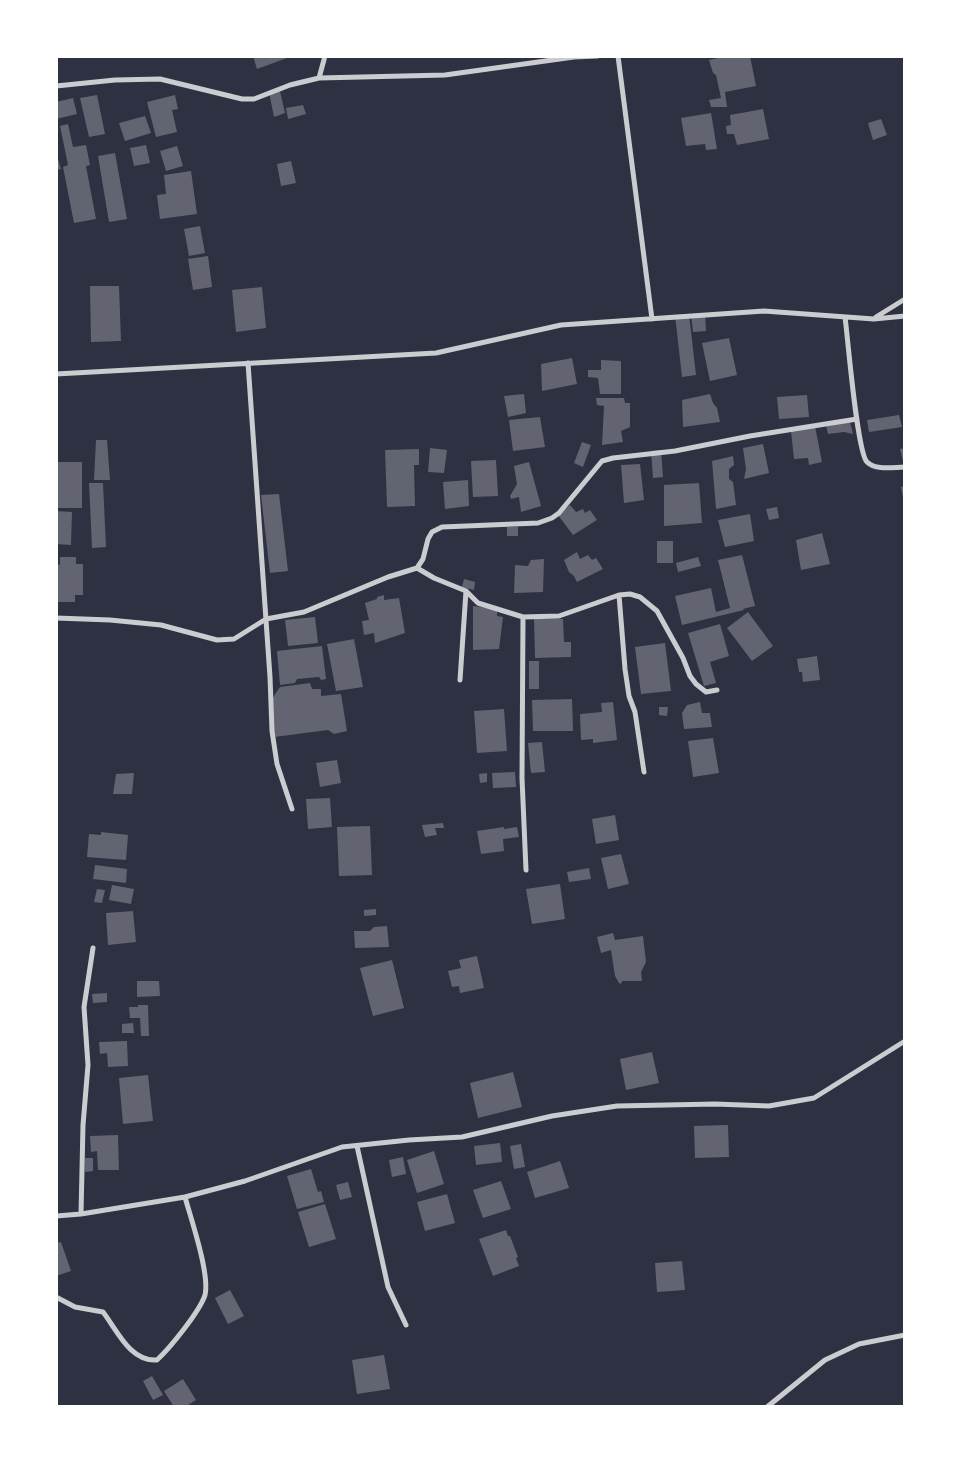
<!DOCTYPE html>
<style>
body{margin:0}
#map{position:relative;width:961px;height:1463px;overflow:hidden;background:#2d3142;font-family:Roboto,sans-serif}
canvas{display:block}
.frame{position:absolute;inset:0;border:58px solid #fff;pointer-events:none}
</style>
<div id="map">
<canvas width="961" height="1463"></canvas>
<div class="frame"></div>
</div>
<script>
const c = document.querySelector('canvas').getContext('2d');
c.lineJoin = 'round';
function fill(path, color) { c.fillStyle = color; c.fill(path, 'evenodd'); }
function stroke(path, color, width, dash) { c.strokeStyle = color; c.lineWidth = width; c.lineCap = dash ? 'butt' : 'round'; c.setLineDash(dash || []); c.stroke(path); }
fill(new Path2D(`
 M253 56H286L287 58 257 69Z
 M727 56H750L756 86 725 92 727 107H711L709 100 721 98 716 75 713 73 709 60Z
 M279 87 285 113 274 117 269 92Z
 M97 95 105 134 89 137 80 98Z
 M175 95 178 109 172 110 177 132 156 137 147 102Z
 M73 98 77 114 56 119V102Z
 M303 105 306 114 288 119 286 108Z
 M763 109 769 139 737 145 734 134H727L726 126 731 125 730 115Z
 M711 113 717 149 706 150 705 144 686 146 681 118Z
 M145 116 151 133 125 141 119 123Z
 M881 119 887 135 873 140 868 123Z
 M68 124 73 147 86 145 90 165 86 166 96 219 74 223 63 167 68 165 60 126Z
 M146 145 150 163 134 166 130 148Z
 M177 146 183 166 166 171 160 151Z
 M56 152 61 169 56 170Z
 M115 153 127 219 109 222 98 156Z
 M291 161 296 183 281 186 277 164Z
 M191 171 197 214 160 219 157 195 166 194 164 175Z
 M200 226 205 253 189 256 184 229Z
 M208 256 212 287 193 290 188 259Z
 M90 286H119L121 341 91 342Z
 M262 287 266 328 236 332 232 290Z
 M705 313 706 331 693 332 691 314Z
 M689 314 696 375 682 377 675 315Z
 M729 338 737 375 710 381 702 343Z
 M572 358 577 384 542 391 541 364Z
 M601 360 621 361V394H600L598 378 588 377V370H601Z
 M524 394 526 413 508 417 504 396Z
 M710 394 713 403 717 408 720 422 683 427 682 400Z
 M807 395 809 417 779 419 777 397Z
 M596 398H624L625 403H630V427L621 431 623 442 602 445 604 406 597 405Z
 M899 415 902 427 869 432 867 420Z
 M540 417 545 447 513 451 509 420Z
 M850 422 853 434 844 432 828 434 826 425Z
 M815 426 822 462 809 465 808 458 794 459 791 431Z
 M96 440H107L110 480H94Z
 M582 442 591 445 583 467 574 463Z
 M763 444 769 473 744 479 746 469 743 448Z
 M430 448 447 450 444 473 428 472Z
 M905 448V465H904L900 449Z
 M419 449V465H414L415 506 387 507 385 450Z
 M661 450 663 477 653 478 651 451Z
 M733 456 734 465 729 469V479L733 482 736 505 716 509 712 461Z
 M496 460 498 496 473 497 471 461Z
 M56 462H82V508H56Z
 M529 462 541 506 521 512 519 497 511 499 510 496 517 484 514 466Z
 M640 464 644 500 624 503 621 465Z
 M468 480 469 506 445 509 443 482Z
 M89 483H103L106 547 92 548Z
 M699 483 702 523 664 526V485Z
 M905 486V503H904L901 487Z
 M279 494 288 571 270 573 261 495Z
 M570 505 576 512 583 509 585 513 590 510 597 520 573 535 558 515Z
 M777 507 779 518 769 520 766 509Z
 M56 511 72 512 71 545 56 544Z
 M750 514 754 541 725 547 718 520Z
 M507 527H518V536H507Z
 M822 533 830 564 801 570 796 540Z
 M657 541H673V563H657Z
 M577 552 580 559 588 555 592 560 596 558 603 569 577 582 574 576 569 572 564 560Z
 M742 555 755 606 743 609 744 610 682 625 675 596 711 588 716 612 730 608 718 560Z
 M60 557H76V564H83V595H75V602H56V564L60 565Z
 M698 557 701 566 678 572 676 563Z
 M544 559 543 592 514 593 515 565 528 566 531 560Z
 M464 579 475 582 474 590 462 587Z
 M384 595V600L399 598 405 633 375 643 374 633 364 635 362 621 369 620 365 603 377 599V597Z
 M473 606 497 609V616L503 617 499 649 473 650Z
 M748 612 773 646 752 661 727 628Z
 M315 617 318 643 288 646 285 620Z
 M534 619H563L564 642H571V657L535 658Z
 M720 624 729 656 710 662 716 683 704 686 688 633Z
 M354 639 363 687 336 691 327 644Z
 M665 643 671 691 641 694 635 647Z
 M322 646 326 679 321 680 319 677 297 679 295 683 280 685 277 651Z
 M817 656 820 680 803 682 802 672H799L797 659Z
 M529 661H539V689H529Z
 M310 683 312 689H321V696L341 694 347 731 334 734 328 730 274 737 272 699 280 687Z
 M572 699 573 731H533L532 700Z
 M613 702 617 740 593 743V739L581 740 580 714 602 712 601 703Z
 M700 702 702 713H710L712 727 684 729 682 713 687 705Z
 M659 707H668L667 716 659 715Z
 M504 709 507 751 477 753 474 711Z
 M713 738 719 773 693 777 688 741Z
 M542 742 545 772 531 773 528 743Z
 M337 760 341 783 320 787 316 763Z
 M515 772 516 787 493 788 492 773Z
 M134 773 132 794H113L116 774Z
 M487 773V782L480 783 479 774Z
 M330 798 332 827 308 829 306 799Z
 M615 815 619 840 596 844 592 819Z
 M443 823 444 828H435L437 835 425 837 422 825Z
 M370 826 372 875 339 876 337 827Z
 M504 827V829L517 827 519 837 503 839 504 851 481 854 477 831Z
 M101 832 128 835 126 860 87 857 89 834 101 835Z
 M621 854 629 884 608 889 601 858Z
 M95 865 127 869 126 883 93 879Z
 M589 868 591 879 569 882 567 872Z
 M560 884 565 919 532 924 526 889Z
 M112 885 134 889 131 904 109 900Z
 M97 889 105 890 102 903 94 902Z
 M376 909V915L364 916V910Z
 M133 911 136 942 108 945 106 913Z
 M387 926 389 947 355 948 354 931H370L374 927Z
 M613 933 615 940 643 936 646 962 641 972 642 981H622L621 984 619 983 615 976 611 950 601 953 597 937Z
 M477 956 484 988 460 993 459 986 452 987 448 971 461 968 459 960Z
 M392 960 404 1008 373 1016 360 968Z
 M137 981H159L160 996 137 997Z
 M107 993V1002L93 1003 92 994Z
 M138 1005H148L149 1036H141L140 1018H130L129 1007H138Z
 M133 1023 134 1033H122V1024Z
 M127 1041 128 1066 108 1067 107 1053 100 1054 99 1042Z
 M652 1052 659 1083 626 1090 620 1059Z
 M513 1072 522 1107 478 1118 470 1083Z
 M148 1075 153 1121 123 1124 119 1078Z
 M728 1125 729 1157 695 1158 694 1126Z
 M118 1135 119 1170H98L97 1151 91 1152 90 1136Z
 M500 1143 502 1162 476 1165 474 1146Z
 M521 1144 525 1167 514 1169 510 1146Z
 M434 1151 444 1184 417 1193 407 1160Z
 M403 1157 406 1174 392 1177 389 1160Z
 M85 1158H93V1171L85 1172Z
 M560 1161 569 1188 535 1198 527 1172Z
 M311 1169 318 1192 321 1191 324 1202 297 1209 287 1176Z
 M501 1181 511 1209 483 1218 473 1190Z
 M348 1182 352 1197 340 1200 336 1185Z
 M447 1194 455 1223 425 1231 417 1202Z
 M325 1204 336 1239 309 1247 298 1212Z
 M506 1230 508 1236H510L518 1257 516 1258 519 1266 493 1276 479 1239Z
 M61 1242 71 1271 56 1276V1243Z
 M682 1261 685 1290 657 1292 655 1263Z
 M230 1290 244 1316 228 1324 215 1298Z
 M384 1355 390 1389 357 1394 352 1360Z
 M152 1376 163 1395 153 1400 143 1381Z
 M183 1379 196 1400 185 1407H174L164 1391Z`), '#626471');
stroke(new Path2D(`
 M618 56 652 319
 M319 78 325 56
 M56 86 115 80 160 79 242 99H254L290 85 319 78 445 75 574 57 597 56
 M845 317C848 339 857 452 867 462 876 471 894 467 905 467
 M876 317 905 299
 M248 363 270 677 272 731 277 764 292 809
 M56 374 436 353 561 325 764 311 874 319 905 316
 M417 568 434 578 466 591 478 603 523 617 559 616 619 595 630 594 640 597 657 611 683 658 690 676 696 684 706 692 717 690
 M619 595 625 669 629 696 635 712 644 772
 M523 617 522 778 526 870
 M56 618 110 620 161 625 217 640 234 639 266 619 304 612 388 577 417 568 423 559 428 539 432 532 442 527 538 523 552 518 559 513 602 461 613 458 675 451 750 436 857 419
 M460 680 466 591
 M357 1146 388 1287 406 1325
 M81 1214 83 1125 88 1065 84 1007 93 948
 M56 1216 81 1214 185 1197 245 1181 342 1147 409 1140 462 1137 552 1116 617 1106 715 1104 769 1106 814 1098 905 1041
 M56 1297 75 1307 103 1312C117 1330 130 1362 157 1360 170 1348 200 1311 205 1295 210 1274 191 1219 185 1197
 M767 1407 825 1360 859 1344 905 1335`), '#caccd0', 5);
</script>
